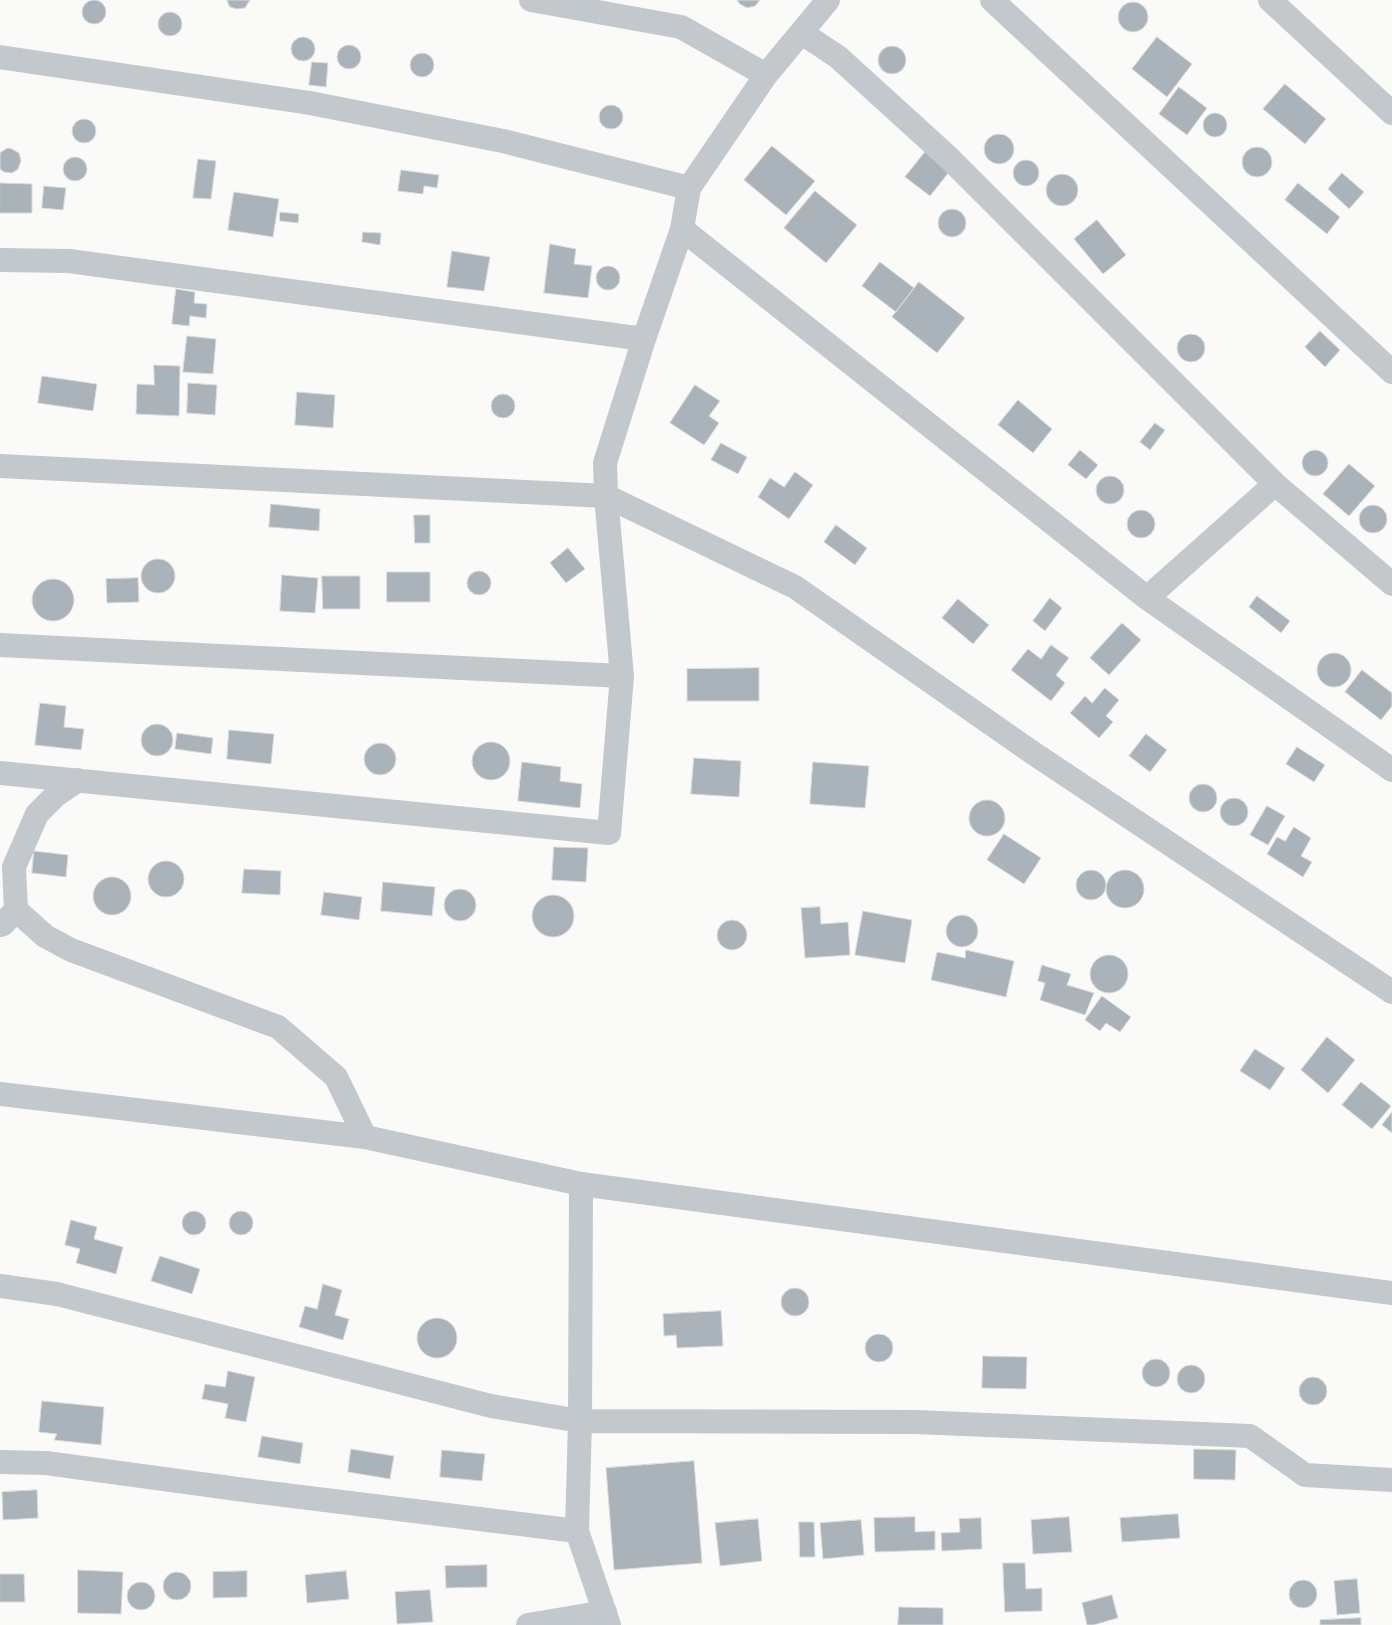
<!DOCTYPE html>
<style>
body{margin:0}
canvas{display:block;background:#fafaf8}
</style>
<canvas width="1392" height="1625"></canvas>
<script>
const c = document.querySelector('canvas').getContext('2d');
c.lineJoin = 'round';
function fill(path, color) { c.fillStyle = color; c.fill(path, 'evenodd'); }
function stroke(path, color, width, dash) { c.strokeStyle = color; c.lineWidth = width; c.lineCap = dash ? 'butt' : 'round'; c.setLineDash(dash || []); c.stroke(path); }
const building = new Path2D(`
 M82 12a12 12 0 1 1 24 0a12 12 0 1 1-24 0Z
 M227 0H250L245 8 237 9 230 7Z
 M737 0H760L755 6 747 8 740 4Z
 M1118 17a15 15 0 1 1 30 0a15 15 0 1 1-30 0Z
 M158 24a12 12 0 1 1 24 0a12 12 0 1 1-24 0Z
 M291 49a12 12 0 1 1 24 0a12 12 0 1 1-24 0Z
 M1157 37 1192 64 1167 97 1132 69Z
 M337 57a12 12 0 1 1 24 0a12 12 0 1 1-24 0Z
 M878 60a14 14 0 1 1 28 0a14 14 0 1 1-28 0Z
 M410 65a12 12 0 1 1 24 0a12 12 0 1 1-24 0Z
 M312 62 328 63 326 87 309 85Z
 M1285 84 1326 119 1305 144 1263 109Z
 M1179 87 1207 108 1187 135 1159 114Z
 M599 117a12 12 0 1 1 24 0a12 12 0 1 1-24 0Z
 M1203 125a12 12 0 1 1 24 0a12 12 0 1 1-24 0Z
 M72 131a12 12 0 1 1 24 0a12 12 0 1 1-24 0Z
 M984 149a15 15 0 1 1 30 0a15 15 0 1 1-30 0Z
 M772 146 815 181 786 215 744 180Z
 M1242 162a15 15 0 1 1 30 0a15 15 0 1 1-30 0Z
 M8 148 12 149 19 153 21 161 18 169 12 173 4 172 0 169V153Z
 M925 152 949 172 930 196 905 177Z
 M63 169a12 12 0 1 1 24 0a12 12 0 1 1-24 0Z
 M198 159 216 161 211 199 193 198Z
 M1013 173a13 13 0 1 1 26 0a13 13 0 1 1-26 0Z
 M401 170 439 175 437 188 424 186 423 194 398 191Z
 M1342 173 1364 192 1349 209 1328 189Z
 M1046 190a16 16 0 1 1 32 0a16 16 0 1 1-32 0Z
 M0 183 32 184V213H0Z
 M1298 183 1340 217 1327 234 1285 200Z
 M44 186 66 188 63 210 42 208Z
 M815 191 857 225 826 263 784 228Z
 M234 192 279 199 273 237 228 230Z
 M938 223a14 14 0 1 1 28 0a14 14 0 1 1-28 0Z
 M280 212 299 214 298 223 280 221Z
 M1097 220 1126 255 1103 274 1074 239Z
 M363 232 381 233 380 245 362 242Z
 M550 244 576 249 574 264 592 266 588 298 544 293Z
 M452 251 490 257 484 291 447 287Z
 M880 262 914 288 896 312 862 286Z
 M596 278a12 12 0 1 1 24 0a12 12 0 1 1-24 0Z
 M919 282 965 318 937 353 892 317Z
 M176 289 195 292 194 303 207 304 206 318 190 316 189 326 172 324Z
 M1320 331 1340 350 1325 367 1305 347Z
 M1177 348a14 14 0 1 1 28 0a14 14 0 1 1-28 0Z
 M187 336 216 339 213 374 183 372Z
 M154 365 180 366 179 416 136 414 137 384 154 385Z
 M42 376 97 384 93 411 38 403Z
 M188 383 217 385 215 415 187 413Z
 M695 385 720 401 709 416 719 423 704 445 670 423Z
 M297 392 335 395 333 428 295 425Z
 M491 406a12 12 0 1 1 24 0a12 12 0 1 1-24 0Z
 M1018 400 1052 429 1033 453 998 425Z
 M1155 423 1165 430 1150 450 1140 442Z
 M721 443 747 457 738 474 711 460Z
 M1302 463a13 13 0 1 1 26 0a13 13 0 1 1-26 0Z
 M1080 450 1098 465 1086 479 1068 465Z
 M1349 464 1375 486 1349 516 1323 494Z
 M795 472 813 485 789 519 758 497 770 478 784 487Z
 M1096 490a14 14 0 1 1 28 0a14 14 0 1 1-28 0Z
 M271 504 320 509 319 531 269 527Z
 M1359 519a14 14 0 1 1 28 0a14 14 0 1 1-28 0Z
 M1127 524a14 14 0 1 1 28 0a14 14 0 1 1-28 0Z
 M414 515H430V543H415Z
 M836 525 867 548 855 565 824 542Z
 M568 548 585 569 566 583 550 563Z
 M141 576a17 17 0 1 1 34 0a17 17 0 1 1-34 0Z
 M467 583a12 12 0 1 1 24 0a12 12 0 1 1-24 0Z
 M387 572H430V602H387Z
 M282 575 318 578 315 613 280 611Z
 M322 576H360V609H323Z
 M138 578 139 602 107 603 106 579Z
 M32 600a21 21 0 1 1 42 0a21 21 0 1 1-42 0Z
 M1257 596 1290 621 1281 633 1249 607Z
 M1050 598 1062 608 1045 631 1033 621Z
 M958 599 989 625 973 644 942 618Z
 M1122 623 1141 640 1109 675 1090 658Z
 M1051 645 1069 658 1056 675 1065 683 1051 701 1011 670 1028 649 1041 659Z
 M1317 670a17 17 0 1 1 34 0a17 17 0 1 1-34 0Z
 M759 668V701H687V669Z
 M1362 670 1392 693V706L1381 720 1345 692Z
 M1105 688 1119 700 1106 716 1113 722 1099 738 1070 713 1085 696 1092 703Z
 M40 703 66 706 64 727 84 729 81 750 35 745Z
 M141 740a16 16 0 1 1 32 0a16 16 0 1 1-32 0Z
 M229 730 274 734 271 764 227 759Z
 M177 733 213 738 211 754 175 749Z
 M1146 734 1167 750 1150 772 1129 756Z
 M472 761a19 19 0 1 1 38 0a19 19 0 1 1-38 0Z
 M364 759a16 16 0 1 1 32 0a16 16 0 1 1-32 0Z
 M1297 747 1325 765 1314 782 1286 764Z
 M694 758 741 761 739 797 691 794Z
 M522 762 561 767 560 781 582 784 580 808 518 801Z
 M813 762 869 766 865 808 810 804Z
 M1189 798a14 14 0 1 1 28 0a14 14 0 1 1-28 0Z
 M1220 812a14 14 0 1 1 28 0a14 14 0 1 1-28 0Z
 M969 818a18 18 0 1 1 36 0a18 18 0 1 1-36 0Z
 M1267 806 1285 816 1268 845 1250 835Z
 M1294 827 1311 838 1301 856 1312 862 1303 877 1267 854 1277 837 1285 841Z
 M1004 834 1041 858 1024 884 987 860Z
 M554 847 588 848 586 882 552 880Z
 M34 851 68 855 66 877 32 873Z
 M148 879a18 18 0 1 1 36 0a18 18 0 1 1-36 0Z
 M244 869 281 871 280 895 242 893Z
 M1106 889a19 19 0 1 1 38 0a19 19 0 1 1-38 0Z
 M1076 885a15 15 0 1 1 30 0a15 15 0 1 1-30 0Z
 M93 896a19 19 0 1 1 38 0a19 19 0 1 1-38 0Z
 M383 882 435 887 432 916 381 911Z
 M444 905a16 16 0 1 1 32 0a16 16 0 1 1-32 0Z
 M324 892 362 897 359 920 321 915Z
 M532 916a21 21 0 1 1 42 0a21 21 0 1 1-42 0Z
 M820 907 821 924 848 922 850 955 805 958 801 908Z
 M863 911 912 920 905 963 855 955Z
 M946 931a16 16 0 1 1 32 0a16 16 0 1 1-32 0Z
 M717 935a15 15 0 1 1 30 0a15 15 0 1 1-30 0Z
 M966 950 1014 961 1006 997 931 980 937 952 965 958Z
 M1090 974a19 19 0 1 1 38 0a19 19 0 1 1-38 0Z
 M1042 965 1071 974 1067 985 1094 993 1085 1015 1040 1000 1045 983 1038 981Z
 M1102 996 1131 1017 1120 1032 1106 1023 1100 1031 1085 1020Z
 M1327 1037 1355 1060 1328 1093 1301 1070Z
 M1255 1049 1285 1068 1270 1090 1240 1071Z
 M1361 1082 1391 1106 1372 1129 1342 1105Z
 M1392 1112V1133L1382 1125Z
 M182 1223a12 12 0 1 1 24 0a12 12 0 1 1-24 0Z
 M229 1223a12 12 0 1 1 24 0a12 12 0 1 1-24 0Z
 M71 1220 97 1227 94 1239 123 1247 116 1274 76 1263 80 1249 65 1245Z
 M160 1256 200 1269 192 1294 151 1281Z
 M323 1284 342 1290 335 1315 349 1319 343 1340 299 1327 305 1306 317 1309Z
 M781 1302a14 14 0 1 1 28 0a14 14 0 1 1-28 0Z
 M721 1311 723 1346 677 1348 676 1335 664 1336 663 1314Z
 M417 1338a20 20 0 1 1 40 0a20 20 0 1 1-40 0Z
 M865 1348a14 14 0 1 1 28 0a14 14 0 1 1-28 0Z
 M983 1356 1027 1357 1026 1389 982 1388Z
 M1142 1373a14 14 0 1 1 28 0a14 14 0 1 1-28 0Z
 M1177 1379a14 14 0 1 1 28 0a14 14 0 1 1-28 0Z
 M228 1371 255 1377 246 1422 225 1418 228 1404 202 1399 205 1384 225 1387Z
 M1299 1391a14 14 0 1 1 28 0a14 14 0 1 1-28 0Z
 M42 1401 104 1407 101 1445 54 1440 57 1434 39 1432Z
 M262 1436 303 1443 300 1464 258 1457Z
 M351 1449 394 1456 390 1479 348 1472Z
 M1194 1449 1236 1450 1235 1480 1194 1479Z
 M442 1450 485 1454 482 1481 440 1477Z
 M694 1461 702 1563 614 1570 606 1468Z
 M37 1490 38 1518 3 1520 2 1492Z
 M1178 1514 1180 1538 1122 1542 1120 1518Z
 M915 1517V1532L935 1531V1550L875 1552 874 1518Z
 M1069 1517 1072 1552 1033 1554 1031 1520Z
 M981 1518 982 1549 942 1551 941 1533 960 1532 959 1519Z
 M758 1519 762 1561 720 1566 715 1523Z
 M861 1520 864 1555 823 1559 820 1523Z
 M799 1522H814L815 1557H800Z
 M1003 1563H1025L1026 1589 1042 1588V1611L1005 1612Z
 M487 1565V1587L446 1588 445 1566Z
 M78 1570 123 1572 121 1614 78 1613Z
 M247 1571V1597L213 1598V1572Z
 M346 1571 349 1599 307 1603 305 1575Z
 M163 1586a14 14 0 1 1 28 0a14 14 0 1 1-28 0Z
 M0 1574H24L25 1602H0Z
 M1357 1579 1360 1613 1337 1615 1334 1581Z
 M1289 1594a14 14 0 1 1 28 0a14 14 0 1 1-28 0Z
 M127 1596a14 14 0 1 1 28 0a14 14 0 1 1-28 0Z
 M430 1590 433 1622 397 1624 395 1592Z
 M1112 1595 1118 1618 1093 1625H1087L1082 1603Z
 M899 1607 943 1608V1625H898Z
 M1361 1618V1625H1320V1620Z`);
fill(building, '#aab3b9');
stroke(building, '#dcdcda', 1);
stroke(new Path2D(`
 M531 0 681 27 766 75
 M992 0 1392 372
 M1270 0 1392 113
 M802 33 838 57 949 158 1275 484 1392 584
 M0 57 310 103 503 141 689 188
 M682 229 1147 598 1392 770
 M0 260 69 261 644 339
 M0 466 606 496 795 587 1033 753 1392 992
 M1147 598 1275 484
 M0 645 622 676
 M0 773 609 833 622 676 606 496 605 463 644 339 682 229 689 188 766 75 828 0
 M78 780 56 795 37 814 14 867 16 910 45 936 71 950 278 1027 336 1077 365 1137
 M0 925 3 924 16 910
 M0 1094 365 1137 581 1184 1392 1293
 M581 1184 580 1421 577 1531 609 1625
 M0 1286 57 1294 491 1406 580 1421 915 1422 1250 1436 1305 1475 1392 1480
 M0 1462 46 1463 252 1491 577 1531
 M528 1625 605 1612`), '#c3c8cc', 24);
</script>
